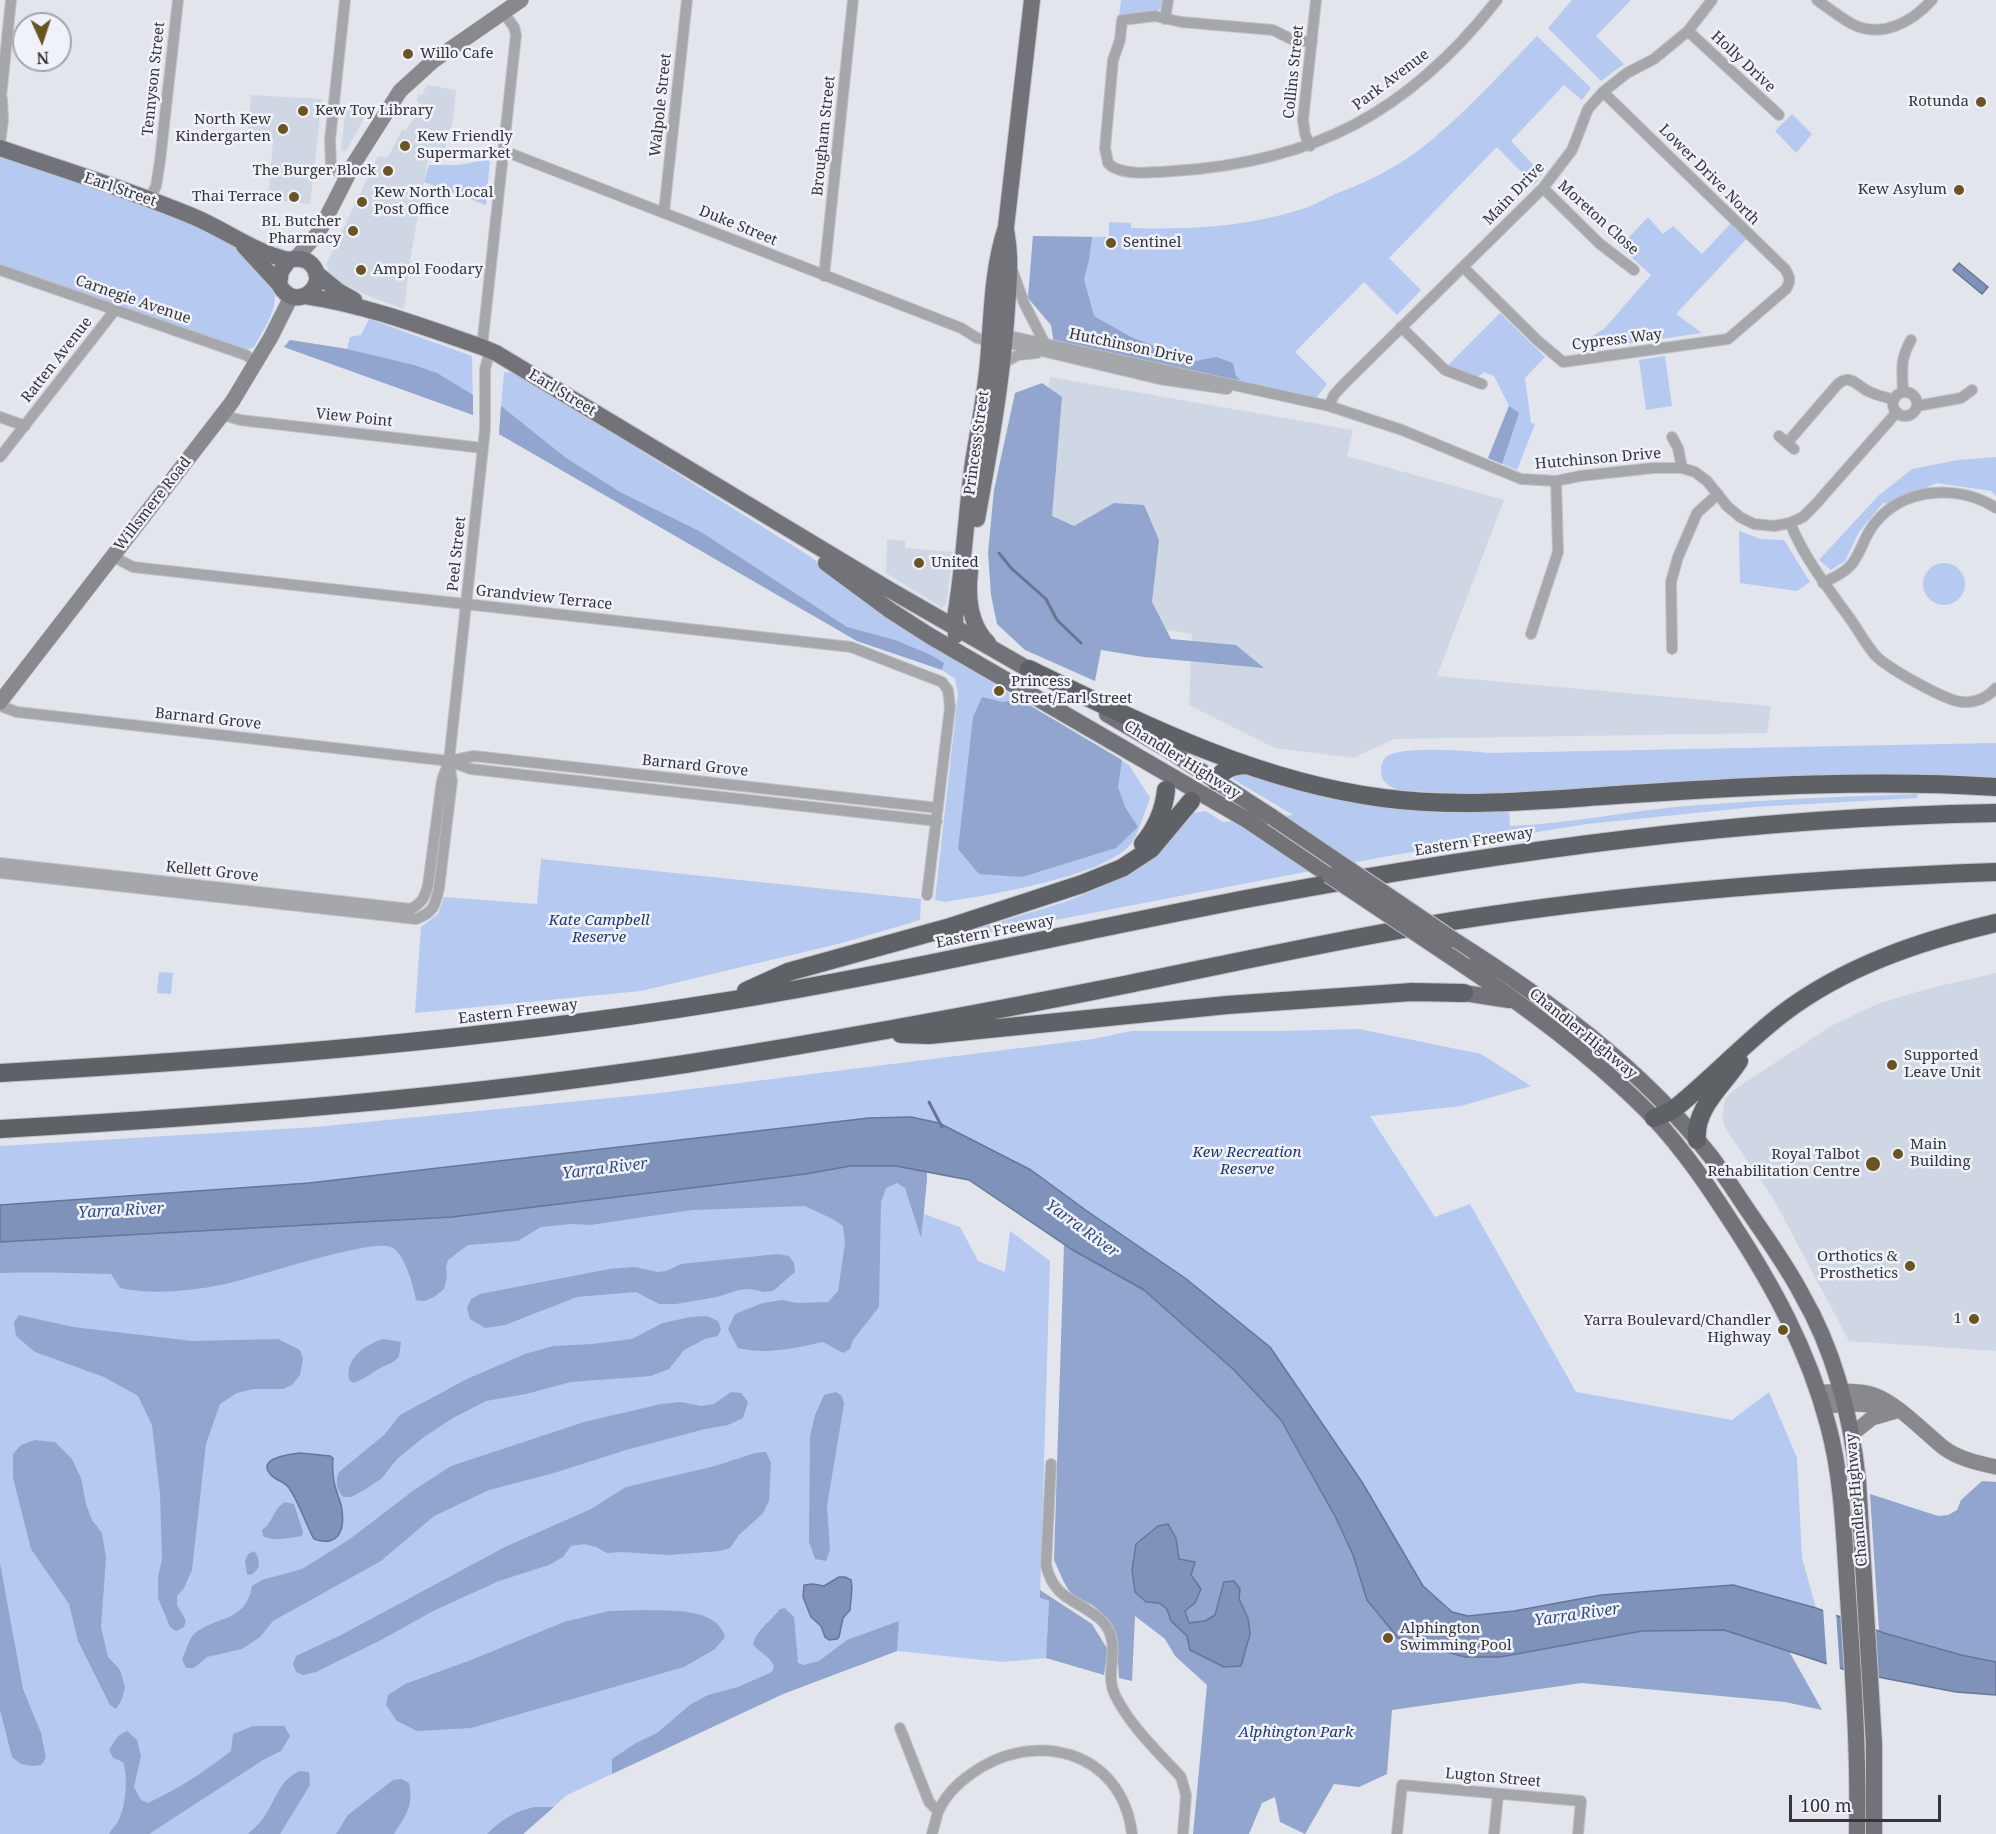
<!DOCTYPE html>
<style>
body{margin:0}
#map{position:relative;width:1996px;height:1834px;overflow:hidden;background:#e2e5ec;font-family:"Noto Serif",serif}
canvas{display:block}
.north{position:absolute;left:12px;top:12px;width:60px;height:60px;box-sizing:border-box;background:#eff2f9;border:2px solid #a4a6ac;border-radius:50%;rotate:177deg;font-size:16px;font-weight:700;line-height:24px;text-align:center;color:#343538}
.north::after{content:'';display:block;margin:auto;width:21px;height:27px;background:#6a5423;clip-path:polygon(50% 0,100% 100%,50% 72%,0 100%)}
.scale{position:absolute;left:1789px;top:1795px;width:152px;height:27px;box-sizing:border-box;border:3px solid #343538;border-top:0;padding-left:8px;font-size:18px;line-height:21px;white-space:nowrap;color:#343538;-webkit-text-stroke:4px #eff2f9;paint-order:stroke}
</style>
<div id="map">
<canvas width="1996" height="1834"></canvas>
<div class="north">N</div>
<div class="scale">100 m</div>
</div>
<script>
const c = document.querySelector('canvas').getContext('2d');
c.lineJoin = 'round';
function fill(path, color) { c.fillStyle = color; c.fill(path, 'evenodd'); }
function stroke(path, color, width, dash) { c.strokeStyle = color; c.lineWidth = width; c.lineCap = dash ? 'butt' : 'round'; c.setLineDash(dash || []); c.stroke(path); }
function write(font, color, halo, rows, align = 'center') {
  c.font = font + ' "Noto Serif",serif'; c.lineWidth = 5; c.setLineDash([]); c.textBaseline = 'middle'; c.strokeStyle = halo; c.fillStyle = color; for (const [text, x, y, turn = 0] of rows) {
    c.save(); c.translate(x, y); c.rotate((+turn || 0) * Math.PI / 180); c.textAlign = isNaN(turn) ? turn : align; if (halo) c.strokeText(text, 0, 0); c.fillText(text, 0, 0); c.restore();
  }
}
fill(new Path2D(`
 M427 85 456 90 452 126 447 134 444 160 428 159 411 254 404 309 368 296 340 282 329 271 326 264 378 156 388 157 402 130H406L419 111 422 105 417 101 418 94 422 95Z
 M251 95 322 99 310 204 268 199 273 142 247 139Z
 M346 104 371 106 346 151H341Z
 M1050 377 1353 430 1347 456 1504 500 1437 676 1771 706 1767 733 1394 739 1353 758 1275 748 1189 705 1192 634 1018 605Z
 M887 539 905 541V548L953 552 946 605 942 608 886 573Z
 M1996 973V1351L1849 1341 1774 1200 1725 1128 1722 1119 1725 1099 1732 1091 1831 1026 1877 1004 1923 990Z`), '#d0d7e4');
fill(new Path2D(`
 M1121 0H1164L1163 7 1155 12 1119 17Z
 M1572 0H1631L1596 36 1624 64 1601 81 1548 28Z
 M1537 36 1591 88 1582 100 1564 85 1511 141 1542 174 1534 185 1497 147 1389 258 1421 290 1397 315 1364 282 1295 352 1327 384 1316 398 1054 343 1051 325 1028 298 1033 236 1109 237V222L1131 223V228C1188 230 1248 227 1302 209 1313 206 1324 199 1335 194 1365 183 1394 169 1419 150 1463 116 1499 75 1537 36Z
 M1792 114 1812 134 1796 153 1775 131Z
 M0 156 200 225 234 246 249 259 274 290C279 309 263 330 254 347L245 350 0 265Z
 M490 159 486 205 424 182 429 165H460Z
 M1648 217 1663 234 1673 226 1702 254 1734 220 1750 235 1676 314 1702 333 1590 349 1574 347 1604 329 1651 275 1620 247Z
 M1500 313 1545 357 1525 378 1531 423 1535 424 1517 470 1488 458 1509 406 1494 376 1484 372 1478 377 1447 366Z
 M369 319 472 356 473 415 284 347 290 340 347 349 350 337 361 335Z
 M1665 356 1672 406 1646 410 1639 360Z
 M504 372 516 373 811 557 885 617 946 655 1129 765 1150 798C1146 809 1137 838 1130 845 1102 877 989 895 945 902L935 900 958 694 955 679 942 670 857 641 499 434Z
 M1996 457V496L1991 491 1937 483 1889 504 1883 503 1859 532 1845 561 1831 570 1819 560 1878 496 1912 469 1958 460Z
 M1739 531 1761 539 1784 540 1810 582 1797 591 1740 583Z
 M1923 584a21 21 0 1 1 42 0a21 21 0 1 1-42 0Z
 M1996 743V777L1803 776 1478 795 1399 790C1389 787 1381 782 1381 771 1381 767 1382 761 1385 758 1397 745 1470 751 1488 753Z
 M1233 774H1240L1357 802 1440 813 1509 812 1510 826C1569 824 1627 811 1686 806 1763 800 1840 796 1918 794L1917 798 1754 807 1587 824 1388 856 962 938 959 934 1065 902 1101 887 1152 859 1193 813 1206 811 1223 822 1293 815 1233 779Z
 M541 859 921 899 920 920 842 943 641 991 415 1013 421 927 438 914 444 897 537 904Z
 M159 972 173 973 171 994 157 993Z
 M1359 1029 1481 1054 1531 1086 1461 1106 1370 1116 1435 1217 1470 1204 1576 1392 1732 1420 1769 1392 1797 1458 1802 1558 1816 1608 1732 1585 1601 1595 1514 1611 1468 1616 1452 1612 1423 1586 1362 1482 1087 1211 1031 1170 939 1123 911 1117 309 1183 0 1205V1146L315 1127 651 1094 1093 1039 1131 1031H1279Z
 M850 1166 927 1172 924 1214 960 1227 978 1261 1005 1272 1010 1231 1050 1261 1040 1598 1049 1601 1046 1658 1002 1662 897 1651 783 1694 567 1795 523 1834H0V1242L452 1217 806 1174Z`), '#b6c9f1');
fill(new Path2D(`
 M1033 236 1092 237 1089 260 1084 279 1094 316 1133 338 1196 361 1216 357 1233 363 1236 376 1241 381 1054 343 1051 325 1028 298Z
 M290 340 347 349 414 365 437 373 473 395V415L284 347Z
 M1042 383 1062 397 1052 516 1074 526 1114 503 1144 505 1159 540 1152 602 1171 639 1236 645 1264 668 1144 657 1101 650 1095 681 1025 650 997 624 991 595 988 553 994 490 1015 393Z
 M501 406 566 458 620 492 701 532 847 627 895 640 931 655 944 663 942 670 857 641 499 434Z
 M1509 406 1519 413 1502 464 1488 458Z
 M982 697 1003 702 1019 699 1122 760 1118 787 1125 807 1138 827 1116 848 1022 877 979 874 958 849 973 717Z
 M850 1166H896L927 1172V1180L921 1238 905 1188 897 1183 886 1188 881 1202 879 1307 853 1340 850 1349 843 1353 823 1342C794 1348 768 1355 738 1348L728 1329 735 1314 763 1303 782 1300 797 1303 828 1302 838 1291 845 1243 843 1226C832 1217 818 1213 805 1206L692 1210 590 1225 572 1224 541 1227 518 1241 468 1245 448 1260 446 1267 447 1277 444 1289 434 1297 424 1301 416 1300C414 1287 404 1252 391 1247 370 1238 252 1279 221 1285 189 1291 152 1295 120 1288L111 1274C74 1273 37 1272 0 1273V1242L452 1217 806 1174Z
 M1064 1245 1144 1290 1234 1370 1281 1420 1336 1518 1353 1555 1367 1600 1398 1638 1465 1657 1584 1642 1642 1631 1724 1629 1789 1651 1822 1710 1785 1702 1582 1683 1392 1710 1387 1774 1359 1787 1334 1784 1305 1834 1280 1822 1275 1797 1262 1803 1249 1834H1193L1207 1685 1175 1656 1165 1639 1135 1616 1132 1681 1119 1678C1118 1652 1116 1622 1092 1605 1087 1602 1080 1600 1075 1597 1065 1589 1060 1572 1054 1560Z
 M778 1254 789 1256 794 1263 795 1272 773 1291 764 1292 750 1289 739 1290 717 1297 676 1304H659L636 1292 577 1297 505 1325 485 1328 470 1319 467 1308 471 1299 480 1294 609 1269 635 1267 658 1272 666 1271 681 1264Z
 M19 1315 73 1327 192 1341 278 1339 300 1350 303 1359 300 1375 292 1385 283 1389H254L237 1393 220 1404 206 1444 192 1570 184 1588 177 1596V1605L186 1621 184 1627 176 1631 170 1627 158 1598V1577L162 1559 160 1494 152 1425 138 1396 104 1377 35 1352 16 1336 14 1322Z
 M707 1316 718 1321 721 1329 718 1336 705 1339 684 1350 669 1369 651 1376 571 1382 526 1394 486 1401 453 1418 424 1437 397 1459 382 1478 366 1489 351 1497H343C336 1488 335 1482 339 1472L384 1435 400 1415 467 1379 525 1354 553 1346 592 1344 632 1339 663 1323 690 1317Z
 M383 1339 401 1342 399 1357C393 1363 389 1364 382 1367 372 1372 365 1379 354 1383L349 1380C345 1358 365 1345 383 1339Z
 M731 1392 741 1393 748 1402 743 1418 728 1425 705 1429 626 1450 554 1473 489 1490 434 1516 381 1561 273 1621 260 1637 242 1649 207 1657 194 1668H186L182 1659C186 1652 189 1638 195 1633 217 1616 246 1622 252 1586L262 1580 302 1569 350 1539 414 1490 451 1466 584 1422 661 1404 681 1402 701 1406 714 1404Z
 M836 1392 842 1396 844 1404 827 1506 830 1549 826 1561 815 1559 809 1542 810 1436 815 1415 824 1395Z
 M35 1440 55 1442 72 1459 81 1478 86 1504 92 1520 102 1533 106 1558 101 1627 108 1657 120 1670 125 1687 122 1699 116 1709 110 1705 78 1641 69 1604 31 1549 13 1478V1454L21 1445Z
 M766 1452 771 1463 769 1501 763 1513 739 1535 730 1548 720 1551 669 1555 622 1552 607 1553 596 1547 584 1544 571 1546 563 1557 549 1565 499 1581 435 1610 383 1639 316 1672 303 1675 296 1672 293 1664 296 1656 341 1635 505 1547 591 1509 626 1487 715 1466 755 1453Z
 M1982 1481 1996 1482V1662L1961 1655 1879 1631 1870 1494 1938 1516 1948 1515 1957 1510 1961 1500Z
 M285 1502 294 1504 303 1532 302 1536C289 1538 274 1542 263 1536L262 1530C273 1523 273 1509 285 1502Z
 M254 1551C261 1560 261 1569 251 1575L247 1574 245 1561 248 1554Z
 M0 1563 23 1689 41 1733 46 1758 41 1765 32 1766 21 1764 12 1757 0 1710Z
 M1040 1590 1092 1624 1108 1650 1104 1675 1046 1658 1049 1601 1040 1598Z
 M785 1608 794 1617 798 1663 804 1665 819 1661 847 1640 899 1621 897 1651 783 1694 612 1774V1759L636 1743 657 1733 691 1704 708 1695 738 1687 772 1672 774 1666C769 1656 761 1653 753 1645 756 1630 771 1621 780 1609Z
 M646 1610C670 1611 717 1607 725 1637L715 1649 684 1667 471 1728 417 1731 397 1721 386 1705 388 1695 405 1684 471 1660 564 1622 609 1611Z
 M253 1726H284L290 1736 281 1751 263 1760 149 1834H109C112 1829 118 1823 120 1817 126 1804 128 1775 123 1762L113 1758 109 1750 118 1736 127 1731 137 1740 141 1756 134 1787 141 1800 148 1803C178 1789 204 1772 231 1751L233 1734Z
 M300 1771 309 1772 310 1785 280 1834H248C253 1829 258 1825 262 1820 275 1803 278 1780 300 1771Z
 M401 1779 409 1783C414 1806 406 1815 394 1834H336L348 1815 393 1780Z
 M535 1807H554L523 1834H487C502 1819 515 1811 535 1807Z`), '#92a5ce');
const water = new Path2D(`
 M1959 263 1988 287 1982 294 1953 270Z
 M911 1117 939 1123 1031 1170 1087 1211 1185 1278 1270 1347 1362 1482 1423 1586 1452 1612 1468 1616 1514 1611 1601 1595 1733 1585 1816 1608 1884 1633 1961 1655 1996 1662V1695L1956 1692 1852 1672 1724 1630 1642 1631 1500 1657H1465L1398 1638 1367 1600 1353 1555 1336 1518 1281 1420 1234 1370 1144 1290 1071 1249 969 1180 896 1166H850L806 1174 452 1217 0 1242V1205L309 1183 869 1118Z
 M300 1453 330 1456 333 1458C332 1466 333 1475 334 1482 336 1492 341 1501 342 1510 345 1532 337 1547 314 1539 305 1523 300 1504 289 1488 285 1481 276 1481 271 1475 255 1458 291 1454 300 1453Z
 M1168 1524 1176 1538 1179 1559 1195 1562 1191 1575 1201 1589 1195 1603 1185 1611 1189 1623 1205 1621 1215 1615 1224 1582 1234 1581 1240 1589 1239 1599 1248 1618 1250 1634 1241 1666 1224 1667 1190 1650 1187 1636 1171 1621 1167 1609 1159 1603 1146 1602 1135 1592 1132 1570 1136 1544 1158 1526Z
 M839 1577H845L851 1580 852 1588 850 1610 843 1618 839 1637 837 1639 829 1640 825 1637 821 1626 811 1617 803 1597 804 1585 813 1584 824 1586Z`);
fill(water, '#7f92ba');
stroke(water, '#687693', 1.5);
fill(new Path2D(`
 M1823 1607 1836 1612 1840 1671 1827 1666Z`), '#e2e5ec');
stroke(new Path2D(`
 M999 553 1011 568 1046 599 1057 620 1081 643
 M929 1102 942 1127`), '#687693', 3);
const street = new Path2D(`
 M345 0 330 140 331 167 346 178
 M1817 0C1828 8 1840 17 1852 24 1882 39 1912 22 1932 0
 M1165 19 1168 0
 M1688 31 1779 115
 M1312 42 1293 40 1273 30 1181 22 1155 16 1122 20 1120 40 1113 60 1105 148 1108 163C1120 177 1157 172 1174 171 1315 162 1409 112 1497 0
 M0 107 11 0
 M0 144 3 120 2 99
 M1310 146 1305 134 1303 120 1316 0
 M504 151 961 328 977 338 989 341
 M1543 188 1600 244 1634 270
 M149 200 156 186 160 161 178 0
 M664 212 687 0
 M1463 267 1537 340 1563 362 1728 339 1786 289C1791 281 1790 277 1785 269L1603 92
 M0 270 246 355 255 362
 M1013 272 1024 303 1044 342
 M824 276 853 0
 M1401 327 1445 370 1482 384
 M1005 335 1329 406 1402 430 1521 479 1556 481 1580 476 1653 468H1682L1695 472 1707 481 1727 506 1740 517 1754 524 1774 526 1790 523 1803 517 1815 505 1897 412
 M1004 342 1159 379 1227 389
 M482 347 516 35 514 27 503 12
 M1002 364 1018 355 1037 353
 M1903 392C1902 370 1900 359 1911 340
 M1893 404a12 12 0 1 1 24 0a12 12 0 1 1-24 0Z
 M1329 406 1334 395 1343 385 1543 188 1572 150 1588 109 1603 92 1627 73 1654 59 1688 31 1712 0
 M1917 406 1961 398 1972 390
 M223 415 240 420 483 448
 M0 417 25 426
 M1779 436 1794 449
 M1672 437 1678 448 1682 468
 M1787 443 1837 385C1851 372 1857 387 1870 392 1878 396 1886 397 1894 400
 M0 457 115 310
 M1790 523C1804 557 1825 584 1846 613 1856 626 1864 642 1875 655 1886 667 1947 702 1963 702 1976 703 1988 697 1996 688
 M112 556 133 567 851 647 942 682 948 690 950 707 927 895
 M1823 583C1832 578 1843 574 1850 566 1860 557 1864 535 1875 523 1904 487 1959 484 1996 508
 M1531 634 1558 552 1556 481
 M1672 649 1671 582 1678 557 1697 513 1718 494
 M0 706 17 712 449 761 471 769 937 821
 M449 761 474 756 938 808
 M0 863 411 909C422 903 425 897 428 885L442 780 449 761 485 429V369L490 350
 M0 873 416 919C434 912 435 906 439 888L452 781 449 762
 M1051 1464 1046 1565C1054 1601 1080 1600 1102 1621 1124 1643 1103 1672 1115 1695 1130 1726 1158 1752 1181 1777L1186 1795 1183 1834
 M900 1728 929 1802 938 1811
 M932 1834C934 1827 936 1819 938 1812 945 1796 958 1783 971 1774 1034 1728 1122 1750 1132 1834
 M1397 1834 1402 1785 1581 1801 1578 1834
 M1494 1834 1498 1794`);
const secondary = new Path2D(`
 M296 258 319 232 353 165 400 91 433 61 521 0
 M0 702 232 402 271 337 291 297
 M1818 1392C1836 1392 1857 1389 1874 1395 1897 1403 1924 1432 1944 1448 1959 1459 1978 1463 1996 1467
 M1822 1406 1858 1404 1891 1407
 M1852 1434 1872 1418 1896 1411`);
const primary = new Path2D(`
 M0 148C64 170 130 190 192 216 224 229 255 253 289 260
 M244 246 279 284C294 315 332 285 311 264 305 258 297 258 289 260L281 271 279 284
 M316 273 338 291 354 300
 M305 296C366 305 424 327 482 347L496 353 890 590 1040 676
 M977 519C989 453 1001 389 1006 322 1008 291 1012 261 1006 230
 M826 563 891 611 930 636 1247 820 1329 875
 M970 571C967 597 969 624 988 643
 M956 635 955 617C964 566 966 514 973 462 979 425 987 387 989 349 992 308 993 266 1006 227L1032 0
 M1107 714 1165 748 1272 817
 M1452 939C1547 999 1642 1068 1712 1158 1726 1177 1739 1198 1753 1218 1770 1243 1788 1268 1802 1295 1835 1352 1851 1416 1858 1481L1874 1744V1834
 M1465 966C1525 1006 1584 1050 1636 1100 1673 1135 1703 1178 1730 1220 1772 1284 1808 1349 1828 1425 1843 1480 1844 1539 1848 1596 1853 1675 1859 1754 1857 1834
 M1464 993 1509 1000`);
const highway = new Path2D(`
 M1029 669C1142 724 1257 782 1383 798 1465 809 1550 799 1632 794 1753 786 1875 779 1996 787
 M1216 781C1223 769 1231 766 1245 765
 M1143 844C1156 828 1164 811 1166 790
 M746 991 788 972 947 928 1082 884 1122 868 1151 849 1191 801
 M901 1034 929 1035 1227 1005 1412 992 1464 993
 M0 1073C239 1059 478 1041 715 1003 899 974 1080 930 1262 896 1504 851 1749 817 1996 813
 M1654 1118 1671 1111 1679 1105C1714 1076 1746 1042 1782 1014 1845 966 1920 941 1996 923
 M0 1129C229 1116 458 1098 685 1064 832 1041 978 1014 1124 985 1223 965 1322 943 1422 926 1612 894 1804 879 1996 872
 M1697 1140C1694 1108 1723 1086 1739 1061`);
stroke(street, '#bfc2c8', 12);
stroke(secondary, '#bfc2c8', 16);
stroke(primary, '#bfc2c8', 18);
stroke(highway, '#bfc2c8', 20);
stroke(street, '#a6a7aa', 10);
stroke(secondary, '#87898d', 15);
stroke(primary, '#717378', 16);
stroke(highway, '#5e6166', 18);
const primaryBridge = new Path2D(`
 M1272 817 1452 939
 M1329 875 1465 966`);
stroke(primaryBridge, '#bfc2c8', 18, []);
stroke(primaryBridge, '#717378', 16);
for (const [x, y, r, color] of [
 [408,54,6,"#6a5423"],
 [1981,102,6,"#6a5423"],
 [303,111,6,"#6a5423"],
 [283,129,6,"#6a5423"],
 [405,146,6,"#6a5423"],
 [388,171,6,"#6a5423"],
 [1959,190,6,"#6a5423"],
 [294,197,6,"#6a5423"],
 [362,202,6,"#6a5423"],
 [353,231,6,"#6a5423"],
 [1111,243,6,"#6a5423"],
 [361,270,6,"#6a5423"],
 [919,563,6,"#6a5423"],
 [999,691,6,"#6a5423"],
 [1892,1065,6,"#6a5423"],
 [1898,1154,6,"#6a5423"],
 [1873,1164,8,"#6a5423"],
 [1910,1266,6,"#6a5423"],
 [1974,1319,6,"#6a5423"],
 [1783,1330,6,"#6a5423"],
 [1388,1638,6,"#6a5423"]
]) { const dot = new Path2D(); dot.arc(x, y, r, 0, 2 * Math.PI); c.fillStyle = color; c.fill(dot); stroke(dot, '#eff2f9', 2); }
write('15px', '#343538', '#eff2f9', [
 ["Willo Cafe",420,54],
 ["Rotunda",1969,102,"right"],
 ["Kew Toy Library",315,111],
 ["North Kew",271,120,"right"],
 ["Kindergarten",271,137,"right"],
 ["Kew Friendly",417,137],
 ["Supermarket",417,154],
 ["The Burger Block",376,171,"right"],
 ["Kew Asylum",1947,190,"right"],
 ["Kew North Local",374,193],
 ["Post Office",374,210],
 ["Thai Terrace",282,197,"right"],
 ["BL Butcher",341,222,"right"],
 ["Pharmacy",341,239,"right"],
 ["Sentinel",1123,243],
 ["Ampol Foodary",373,270],
 ["United",931,563],
 ["Princess",1011,682],
 ["Street/Earl Street",1011,699],
 ["Supported",1904,1056],
 ["Leave Unit",1904,1073],
 ["Main",1910,1145],
 ["Building",1910,1162],
 ["Royal Talbot",1860,1155,"right"],
 ["Rehabilitation Centre",1860,1172,"right"],
 ["Orthotics &",1898,1257,"right"],
 ["Prosthetics",1898,1274,"right"],
 ["1",1962,1319,"right"],
 ["Yarra Boulevard/Chandler",1771,1321,"right"],
 ["Highway",1771,1338,"right"],
 ["Alphington",1400,1629],
 ["Swimming Pool",1400,1646]
], 'left');
write('15px', '#343538', '#eff2f9', [
 ["Holly Drive",1743,62,43],
 ["Collins Street",1294,72,-84],
 ["Tennyson Street",154,79,-84],
 ["Park Avenue",1391,80,-37],
 ["Walpole Street",661,105,-84],
 ["Brougham Street",824,136,-84],
 ["Lower Drive North",1709,175,45],
 ["Earl Street",120,190,19],
 ["Main Drive",1514,194,-46],
 ["Moreton Close",1598,218,42],
 ["Duke Street",738,226,22],
 ["Carnegie Avenue",133,300,19],
 ["Cypress Way",1617,340,-7],
 ["Hutchinson Drive",1131,347,12],
 ["Ratten Avenue",57,360,-52],
 ["Earl Street",562,393,31],
 ["View Point",354,418,6],
 ["Princess Street",977,443,-82],
 ["Hutchinson Drive",1598,459,-5],
 ["Willsmere Road",153,504,-52],
 ["Peel Street",457,554,-84],
 ["Grandview Terrace",544,598,6],
 ["Barnard Grove",208,719,6],
 ["Chandler Highway",1182,760,32],
 ["Barnard Grove",695,766,6],
 ["Eastern Freeway",1474,842,-9],
 ["Kellett Grove",212,872,6],
 ["Eastern Freeway",995,932,-11],
 ["Eastern Freeway",518,1012,-7],
 ["Chandler Highway",1583,1034,39],
 ["Chandler Highway",1857,1500,-95],
 ["Lugton Street",1493,1778,5]
]);
write('italic 15px', '#22376b', '#eff2f9', [
 ["Kate Campbell",599,921],
 ["Reserve",599,938],
 ["Kew Recreation",1247,1153],
 ["Reserve",1247,1170],
 ["Alphington Park",1296,1733]
]);
write('italic 16px', '#354c81', '#eff2f9', [
 ["Yarra River",605,1169,-7],
 ["Yarra River",121,1211,-3],
 ["Yarra River",1082,1229,36],
 ["Yarra River",1577,1615,-8]
]);
</script>
